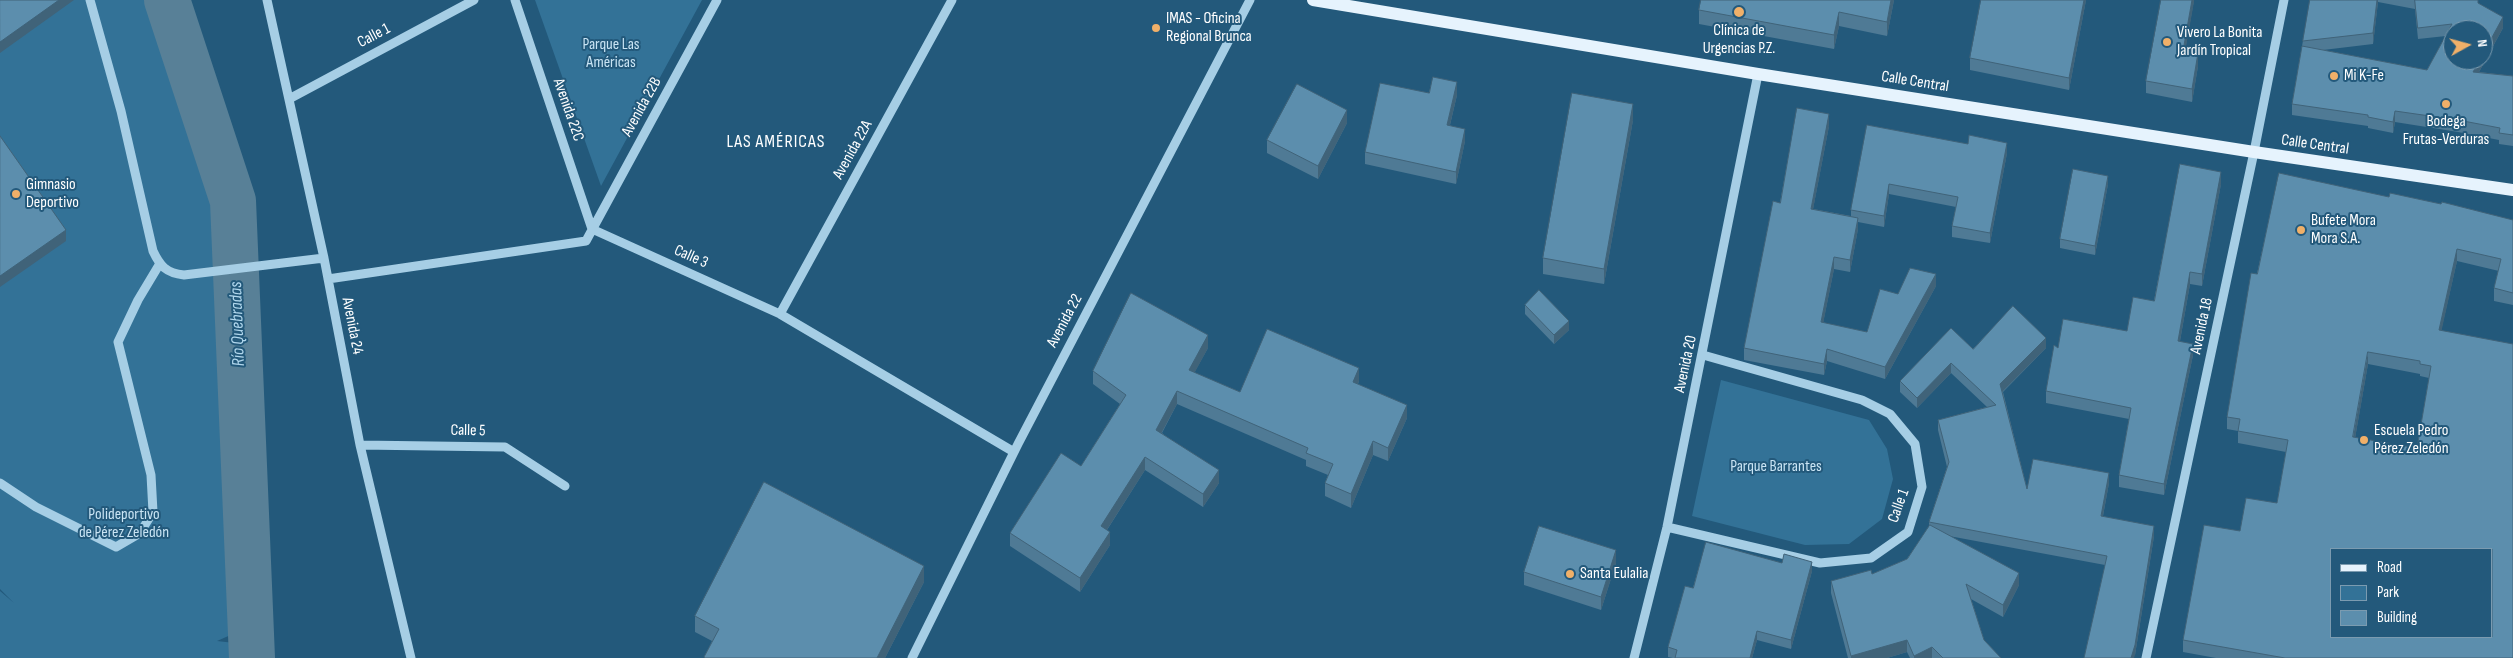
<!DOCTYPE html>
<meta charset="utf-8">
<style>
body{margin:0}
#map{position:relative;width:2513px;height:658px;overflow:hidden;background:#23597b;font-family:"Sofia Sans Condensed",sans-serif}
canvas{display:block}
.legend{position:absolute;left:2330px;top:548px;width:162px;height:90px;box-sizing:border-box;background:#23597b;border:1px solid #7b9bb0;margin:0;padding:6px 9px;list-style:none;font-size:15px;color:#fff}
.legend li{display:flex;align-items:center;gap:10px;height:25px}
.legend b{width:25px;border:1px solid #7b9bb0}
.north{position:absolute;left:2443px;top:20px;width:50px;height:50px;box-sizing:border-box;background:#23597b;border:1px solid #7b9bb0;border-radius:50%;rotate:83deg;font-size:14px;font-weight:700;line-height:20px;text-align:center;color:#fff}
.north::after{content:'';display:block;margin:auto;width:18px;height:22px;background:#f0b069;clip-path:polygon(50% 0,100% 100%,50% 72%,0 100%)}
</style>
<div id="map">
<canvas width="2513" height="658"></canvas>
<ul class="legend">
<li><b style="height:6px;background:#e6f3fd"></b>Road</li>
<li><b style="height:14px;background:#337297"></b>Park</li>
<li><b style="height:14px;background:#5c8ead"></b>Building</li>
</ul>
<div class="north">N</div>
</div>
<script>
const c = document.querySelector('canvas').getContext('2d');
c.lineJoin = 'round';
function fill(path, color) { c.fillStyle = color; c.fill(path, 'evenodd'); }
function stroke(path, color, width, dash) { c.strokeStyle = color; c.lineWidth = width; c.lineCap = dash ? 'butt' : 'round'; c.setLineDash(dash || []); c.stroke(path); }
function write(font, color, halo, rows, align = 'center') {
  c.font = font + ' "Sofia Sans Condensed",sans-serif'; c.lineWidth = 4; c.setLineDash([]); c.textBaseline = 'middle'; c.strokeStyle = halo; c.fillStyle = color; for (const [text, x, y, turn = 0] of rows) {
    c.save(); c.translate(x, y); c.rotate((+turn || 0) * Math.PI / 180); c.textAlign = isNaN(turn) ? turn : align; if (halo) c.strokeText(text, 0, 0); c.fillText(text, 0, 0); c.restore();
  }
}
fill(new Path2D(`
 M0 0H167L233 201 251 626 217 641 252 645V658H0V591L14 603 0 589Z
 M535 0H702L601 186Z
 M1721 380 1869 420 1887 449 1893 479 1882 519 1849 544 1805 545 1692 516Z`), '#337297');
stroke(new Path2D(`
 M167 0 233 201 252 658`), '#588097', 46);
stroke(new Path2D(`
 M90 0 121 111 153 251C160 266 166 273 184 275L324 258
 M267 0 324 258 360 445 411 658
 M515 0 592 229
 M289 99 474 0
 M592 229 780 314 1014 452
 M328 279 586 241 717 0
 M780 314 952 0
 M360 445 505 447 565 486
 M0 483 36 507 116 547 140 533 153 512 151 475 118 342 138 300 159 265
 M1667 527 1820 563 1871 558 1908 532 1922 487 1915 444 1890 414 1862 400 1703 355
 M912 658 1018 444 1250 0
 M1634 658 1667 527 1758 74
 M2146 658 2254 152 2284 0`), '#a6cee5', 9);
stroke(new Path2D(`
 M1313 0 1758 74 2254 152 2513 190`), '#e6f3fd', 12);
fill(new Path2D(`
 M1894 0 1887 36 1839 26 1834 49 1699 24V10Z
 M2086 0 2069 90 1970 70V58Z
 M2194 0 2185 51 2198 66 2192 102 2146 93V81Z
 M2310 0H2478V3L2503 28 2479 72 2513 76V146L2499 144V140L2458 132 2395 122 2393 133 2368 128V126L2292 115V104ZM2378 2 2415 9 2418 39 2446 36 2427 70 2323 50 2373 44Z
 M1429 93 1457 95 1450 125 1465 141 1456 184 1365 164V152Z
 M1633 120 1604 284 1543 274V258Z
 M1347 123 1318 179 1267 153V140Z
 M1867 125 2007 153 1990 243 1952 237V226L1956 207 1889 194 1884 227 1858 222V229L1850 272 1834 269 1823 323 1867 332 1898 294 1936 286 1885 379 1827 361 1824 375 1744 360V348L1780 203 1829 126 1813 209 1851 216V210Z
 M2108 184 2095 255 2060 248V239Z
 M2221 184 2202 286 2190 284 2180 341 2193 355 2164 495 2119 487V475L2129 419 2046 403V391L2058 348 2127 331 2154 301Z
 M2389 197 2513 220V305L2494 301V288L2499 271 2457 261 2441 331 2513 658H2216L2183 652V640L2240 531 2277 503 2286 452 2238 443V431L2227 429V417L2257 274ZM2368 364 2420 374V376L2429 378 2417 448 2355 438Z
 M1525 305 1569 330 1554 344 1525 314Z
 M1208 348 1194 373 1240 392 1359 381 1358 384 1407 418 1388 461 1373 455 1351 508 1325 496V483L1328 475 1306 466V460L1177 404 1162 433 1219 483 1203 507 1145 470 1107 530 1110 545 1080 592 1010 546V533L1081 466 1120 404 1093 384V371Z
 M2046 348 2003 392 2027 489 2109 483 2103 516 2154 536 2135 655 2105 565 1949 536 2019 585 2003 617 1971 599 1984 640 2001 658H1910L1907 652 1887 658H1848L1831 593V581L1872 574 1907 559 1929 527V522L1947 467 1938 430V420L1987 407 1951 373 1917 408 1900 392V381L1973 349Z
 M1616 563 1601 610 1524 585V572Z
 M1782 563 1812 571 1791 649 1757 640 1752 658H1673L1668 657V647L1693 588Z
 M924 582 885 658H704L712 641 695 632V616Z`), '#4f7a95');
fill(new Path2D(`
 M59 0H74L0 53V42Z
 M1891 0H1894L1887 36V22Z
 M2084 0H2086L2069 90V78Z
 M2192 0H2194V2L2183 63V51Z
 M2377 0H2378V2L2373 44V33Z
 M1839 12V26L1834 49V35Z
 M2503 17V28L2473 83V72L2480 60H2483V54Z
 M2198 53V66L2192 102V89Z
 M1457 82V95L1447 137V125Z
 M1633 104V120L1604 284V269Z
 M1347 110V123L1318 179V166Z
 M2395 111V122L2393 133V122Z
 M1829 114V126L1811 220V209Z
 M1465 129V141L1456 184V172Z
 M2007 143V153L1990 243V233Z
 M2221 172V184L2202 286V274Z
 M2108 176V184L2095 255V246Z
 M1889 184V194L1884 227V216Z
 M1858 218V229L1850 272V260Z
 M66 230V241L0 287V276Z
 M2457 249V261L2439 342V330Z
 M1834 257V269L1821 334V322Z
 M2190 272V284L2178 352V341Z
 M1936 274V286L1885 379V367Z
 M1569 321V330L1554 344V335Z
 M1208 335V348L1189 383V370Z
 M2046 338V348L2000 394V384Z
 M2193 344V355L2164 495V484Z
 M1827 349V361L1824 375V364Z
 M2368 352V364L2353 450V437Z
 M1951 363V373L1917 408V398Z
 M1359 368V381L1353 395V382Z
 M1177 391V404L1156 443V430Z
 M1407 405V418L1388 461V448Z
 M1373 441V455L1351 508V494Z
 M1145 457V470L1101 539V526Z
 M1219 470V483L1203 507V494Z
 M2109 473V483L2101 526V516Z
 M2154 526V536L2135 655 2134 658H2131Z
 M1110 532V545L1080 592V578Z
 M1616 550V563L1601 610V597Z
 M1812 562V571L1791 649V640Z
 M924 566V582L885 658H877Z
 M2019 573V585L2003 617V605Z
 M1757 631V640L1752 658H1750Z
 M1907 640V652L1887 658H1851V656Z
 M1932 647V658H1914V656Z`), '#406379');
const building = new Path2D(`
 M0 0H59L0 42Z
 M1701 0H1891L1887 22 1839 12 1834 35 1699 10Z
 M1981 0H2084L2069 78 1970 58Z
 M2161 0H2192L2183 51 2198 53 2192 89 2146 81Z
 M2310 0H2377L2373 33 2303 41Z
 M2415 0H2478V3L2503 17 2483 54V30H2453V60H2480L2473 72 2513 76V135L2499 133 2500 128 2458 120 2395 111 2393 122 2368 117V115L2292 104 2302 46 2427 70 2452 24 2418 28Z
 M1433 77 1457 82 1447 125 1465 129 1456 172 1365 152 1380 83 1429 93Z
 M1297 84 1347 110 1318 166 1267 140Z
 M1572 93 1633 104 1604 269 1543 258Z
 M1797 108 1829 114 1811 209 1858 218 1850 260 1834 257 1821 322 1867 332 1880 289 1898 294 1910 268 1936 274 1885 367 1827 349 1824 364 1744 348 1773 201 1780 203Z
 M1867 125 1968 144 1969 135 2007 143 1990 233 1952 226 1958 197 1889 184 1884 216 1851 210Z
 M0 136 66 230 0 276Z
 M2180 164 2221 172 2202 274 2190 272 2184 307 2178 341 2193 344 2164 484 2119 475 2131 408 2046 391 2054 345 2058 348 2063 319 2127 331 2133 297 2154 301Z
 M2073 169 2108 176 2095 246 2060 239Z
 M2279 173 2389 197 2390 193 2441 204 2442 202 2513 220V293L2494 288 2501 259 2457 249 2439 330 2513 344V658H2285L2183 640 2204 525 2240 531 2246 498 2277 503 2288 440 2238 431 2240 419 2227 417 2251 273 2257 274ZM2368 352 2420 361V364L2431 366 2417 448 2353 437ZM2332 549H2492V637H2332Z
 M1539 290 1569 321 1554 335 1525 305Z
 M1131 293 1208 335 1189 370 1240 392 1267 329 1359 368 1353 382 1407 405 1388 448 1373 441 1351 494 1325 483 1333 464 1306 453 1308 448 1177 391 1156 430 1219 470 1203 494 1145 457 1101 526 1110 532 1080 578 1010 533 1061 453 1081 466 1126 395 1093 371Z
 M2013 306 2046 338 2000 384 2027 489 2033 459 2109 473 2101 516 2154 526 2135 645 2131 658H2084L2107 556 1929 522 1949 462 1938 420 1996 405 1951 363 1917 398 1900 381 1951 328 1973 349Z
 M764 482 924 566 877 658H705L704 657 719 629 695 616Z
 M1930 525 2019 573 2003 605 1966 584 1984 640 2001 658H1943L1932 647 1914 656 1907 640 1851 656 1831 581 1871 570 1872 574 1907 559Z
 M1539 526 1616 550 1601 597 1524 572Z
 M1706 542 1782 563 1784 554 1812 562 1791 640 1757 631 1750 658H1675L1677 650 1668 647 1685 586 1693 588Z`);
fill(building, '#5c8ead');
stroke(building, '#406379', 1);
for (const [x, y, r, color] of [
 [1739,12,6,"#f0b069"],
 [1156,28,5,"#f0b069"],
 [2167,42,5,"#f0b069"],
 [2334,76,5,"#f0b069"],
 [2446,104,5,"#f0b069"],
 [16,194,5,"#f0b069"],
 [2301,230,5,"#f0b069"],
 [2364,440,5,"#f0b069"],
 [1570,574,5,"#f0b069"]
]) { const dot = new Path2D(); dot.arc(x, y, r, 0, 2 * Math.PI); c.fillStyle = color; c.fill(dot); stroke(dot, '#23597b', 2); }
write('16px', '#fff', '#23597b', [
 ["IMAS - Oficina",1166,19],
 ["Regional Brunca",1166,37],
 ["Clínica de",1739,31,"center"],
 ["Urgencias P.Z.",1739,49,"center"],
 ["Vivero La Bonita",2177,33],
 ["Jardín Tropical",2177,51],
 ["Mi K-Fe",2344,76],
 ["Bodega",2446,122,"center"],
 ["Frutas-Verduras",2446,140,"center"],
 ["Gimnasio",26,185],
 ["Deportivo",26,203],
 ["Bufete Mora",2311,221],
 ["Mora S.A.",2311,239],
 ["Escuela Pedro",2374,431],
 ["Pérez Zeledón",2374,449],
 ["Santa Eulalia",1580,574]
], 'left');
write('16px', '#fff', '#23597b', [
 ["Calle 1",374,36,-28],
 ["Calle Central",1915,82,9],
 ["Avenida 22B",642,107,-61],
 ["Avenida 22C",568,110,71],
 ["Calle Central",2315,145,8],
 ["Avenida 22A",853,150,-61],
 ["Calle 3",691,257,24],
 ["Avenida 22",1065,321,-62],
 ["Avenida 24",352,326,79],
 ["Avenida 18",2202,326,-78],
 ["Avenida 20",1686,364,-78],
 ["Calle 5",468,431,1],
 ["Calle 1",1899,506,-70]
]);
write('16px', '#c9e4f4', '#23597b', [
 ["Parque Las",611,45],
 ["Américas",611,63],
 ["Parque Barrantes",1776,467],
 ["Polideportivo",124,515],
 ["de Pérez Zeledón",124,533]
]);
c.letterSpacing = '1px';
write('18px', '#fff', '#23597b', [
 ["LAS AMÉRICAS",776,142]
]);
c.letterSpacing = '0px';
write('italic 18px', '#b1d7ed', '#23597b', [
 ["Río Quebradas",238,324,-92]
]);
</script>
